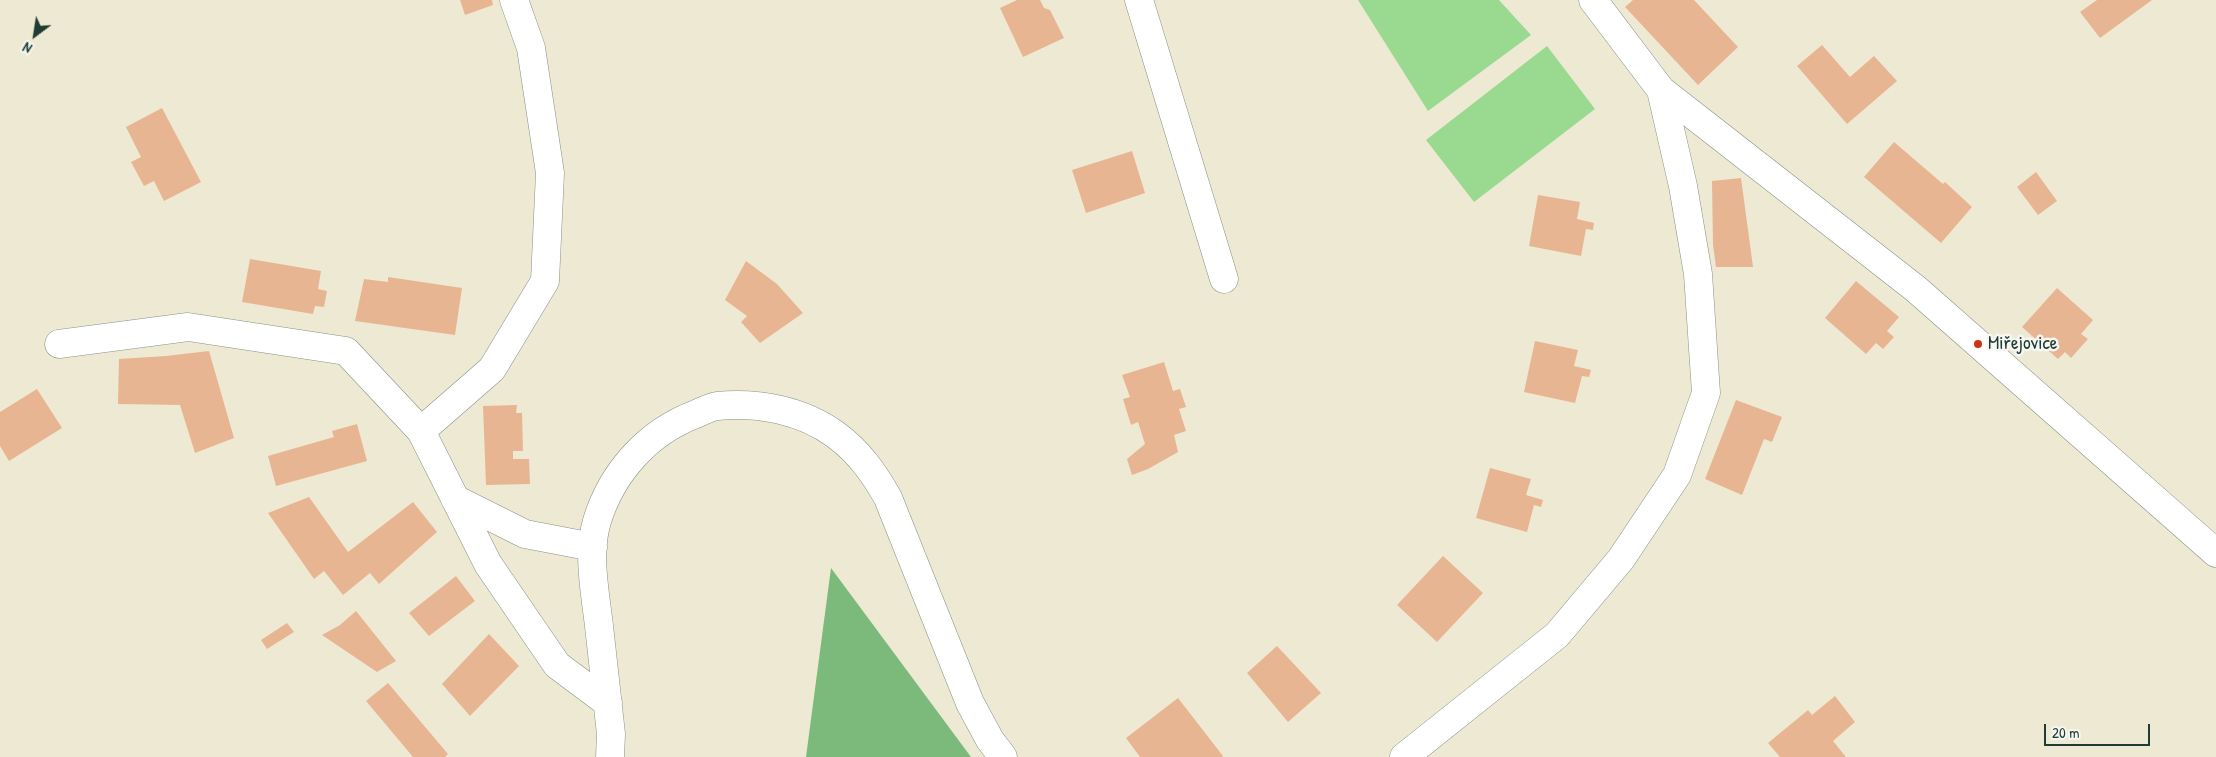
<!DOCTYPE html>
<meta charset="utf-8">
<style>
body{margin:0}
#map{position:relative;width:2216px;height:757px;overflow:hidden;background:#eee9d3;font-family:"Patrick Hand",sans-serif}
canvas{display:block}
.north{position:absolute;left:10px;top:10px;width:50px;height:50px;-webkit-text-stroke:4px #f6f6f2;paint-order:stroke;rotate:211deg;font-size:14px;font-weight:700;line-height:20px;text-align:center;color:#1f3d34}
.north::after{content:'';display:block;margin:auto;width:18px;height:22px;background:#1f3d34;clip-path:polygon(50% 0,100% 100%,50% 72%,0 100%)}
.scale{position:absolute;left:2044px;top:724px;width:106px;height:22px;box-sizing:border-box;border:2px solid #1f3d34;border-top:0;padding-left:6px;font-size:15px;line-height:18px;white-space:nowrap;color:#1f3d34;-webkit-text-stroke:4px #f6f6f2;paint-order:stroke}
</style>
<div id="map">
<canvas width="2216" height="757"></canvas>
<div class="north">N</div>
<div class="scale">20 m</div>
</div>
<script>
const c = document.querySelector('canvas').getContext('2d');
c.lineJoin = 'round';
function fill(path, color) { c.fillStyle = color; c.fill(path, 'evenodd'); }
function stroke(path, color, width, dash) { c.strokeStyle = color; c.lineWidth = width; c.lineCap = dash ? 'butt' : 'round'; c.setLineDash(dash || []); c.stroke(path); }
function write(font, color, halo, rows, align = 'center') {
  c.font = font + ' "Patrick Hand",sans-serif'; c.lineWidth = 5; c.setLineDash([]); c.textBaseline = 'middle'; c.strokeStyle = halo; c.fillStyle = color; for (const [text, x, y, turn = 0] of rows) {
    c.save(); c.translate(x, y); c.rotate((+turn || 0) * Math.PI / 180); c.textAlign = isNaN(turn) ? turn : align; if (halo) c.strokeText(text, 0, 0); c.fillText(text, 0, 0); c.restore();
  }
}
fill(new Path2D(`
 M1358 0H1499L1531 35 1428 111Z
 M1547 46 1595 109 1474 202 1426 140Z`), '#9ada90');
fill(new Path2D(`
 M831 568 971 757H806Z`), '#7bba7a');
fill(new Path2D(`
 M460 0H492L493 5 465 15Z
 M1017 0H1040L1044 8 1050 10 1064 38 1023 57 1000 8Z
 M1633 0H1694L1738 47 1698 85 1625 7Z
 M2097 0H2152L2100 38 2080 12Z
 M1822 45 1850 77 1874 56 1897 81 1847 124 1797 66Z
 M162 108 201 182 164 201 154 181 144 186 131 162 141 157 126 127Z
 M1894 142 1943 184 1945 182 1972 207 1941 243 1864 177Z
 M1132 151 1145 193 1086 213 1072 170Z
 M2036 172 2057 201 2038 215 2017 187Z
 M1741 178 1753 267H1716L1713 245 1712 181Z
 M1538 195 1580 202 1577 219 1594 223 1593 230 1586 229 1581 256 1529 246Z
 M250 259 321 271 318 289 327 291 324 307 315 306 313 314 242 302Z
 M746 261 777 284 803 313 760 343 741 322 747 316 725 300Z
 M388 277 462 288 455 335 355 321 364 279 388 282Z
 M1856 281 1899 317 1887 331 1894 337 1883 349 1876 343 1866 354 1825 318Z
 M2057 288 2093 320 2081 334 2088 339 2071 358 2065 352 2058 359 2022 327Z
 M1535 341 1578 350 1574 366 1591 370 1589 377 1582 376 1575 403 1524 392Z
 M209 351 234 438 195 453 180 405 118 404 119 359 166 356Z
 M1164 362 1173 391 1180 389 1186 407 1179 409 1186 431 1174 435 1178 452 1148 469 1132 475 1127 459 1145 444 1138 422 1131 425 1123 399 1130 397 1122 375Z
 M37 389 62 428 9 461 0 446V412Z
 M1736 400 1782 417 1772 442 1764 439 1742 495 1705 479Z
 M517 405 516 413H522L523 451H513V459H529L530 484 486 485 483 406Z
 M357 424 367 461 276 486 268 456 334 437 332 431Z
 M1490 468 1531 479 1526 495 1543 500 1541 507 1534 505 1527 532 1476 518Z
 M309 497 348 552 413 502 437 532 379 584 370 573 343 595 324 571 314 579 268 513Z
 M1443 556 1483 593 1437 642 1397 605Z
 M456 576 475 601 429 636 409 613Z
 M356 611 396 661 377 672 322 635 340 625Z
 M287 623 294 632 267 649 261 640Z
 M489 634 519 666 470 716 442 684Z
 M1277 646 1321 693 1288 722 1247 673Z
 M388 683 448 754 445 757H413L366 701Z
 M1835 696 1855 722 1833 741 1846 757H1780L1768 743 1808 710 1812 715Z
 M1178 698 1223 756 1222 757H1140L1126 738Z`), '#e8b593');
const minor = new Path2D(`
 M1139 0 1224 279
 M1593 0 1661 90 1916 289 2216 553
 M59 344 188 327 346 351 421 431 488 564 557 665 608 703
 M421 431 492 369 545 281 550 173 531 48 514 0
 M455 499 525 534 593 547
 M610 757 611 734C607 698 603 662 599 626 595 591 587 554 597 521 612 472 648 432 696 414 703 411 710 407 717 406 758 402 802 410 836 435 859 452 874 473 888 498L970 703 990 740 1003 757
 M1404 757 1557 635 1621 559 1677 475 1706 393 1698 274 1683 186 1661 90`);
stroke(minor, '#869384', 29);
stroke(minor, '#fff', 28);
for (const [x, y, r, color] of [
 [1978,344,5,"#c8321e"]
]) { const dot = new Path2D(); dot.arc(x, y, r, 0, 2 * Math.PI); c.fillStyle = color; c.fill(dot); stroke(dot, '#f6f6f2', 2); }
write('19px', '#1f3d34', '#f6f6f2', [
 ["Miřejovice",1988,344]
], 'left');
</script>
